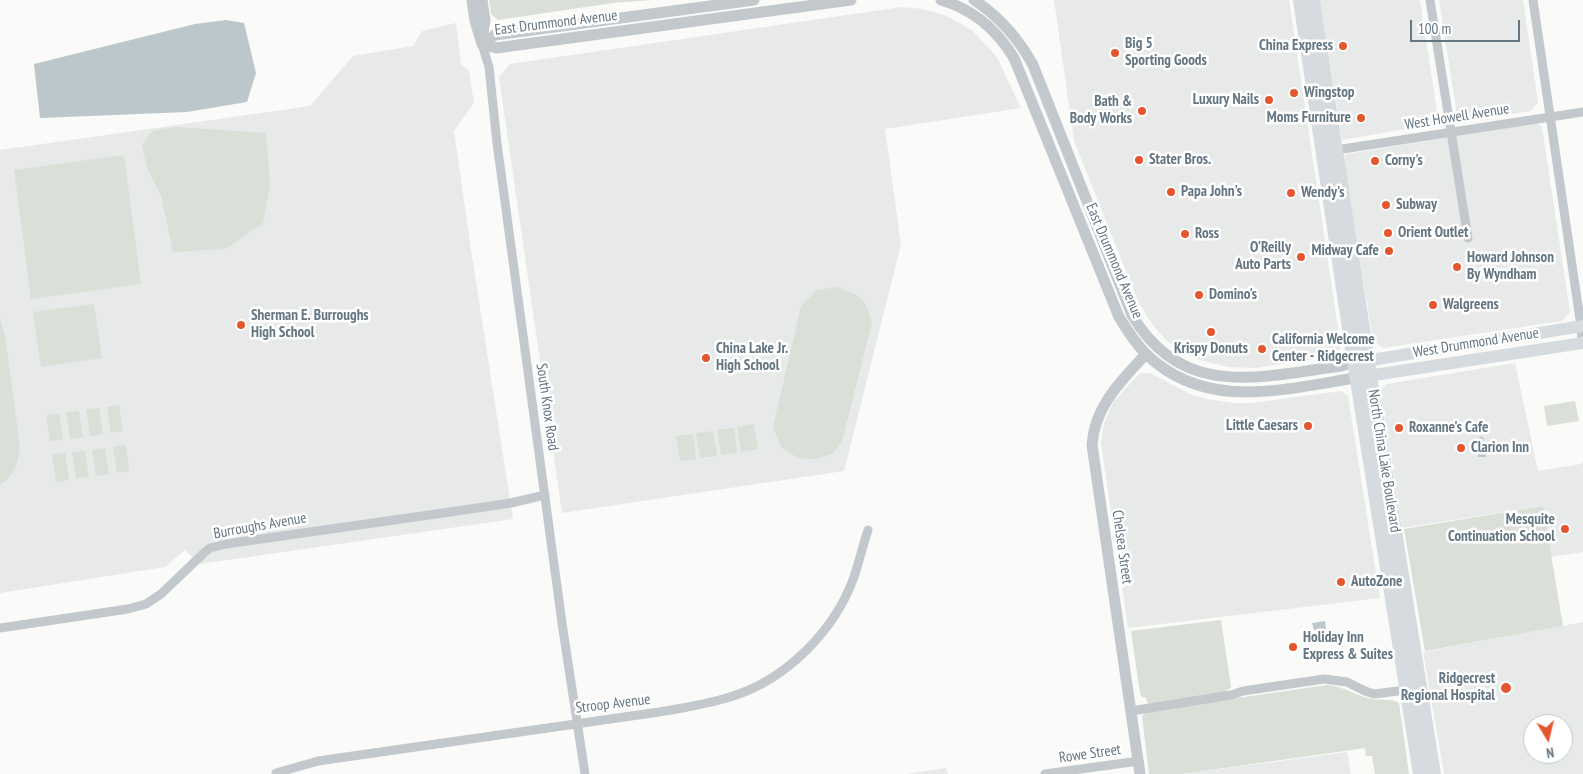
<!DOCTYPE html>
<style>
body{margin:0}
#map{position:relative;width:1583px;height:774px;overflow:hidden;background:#fafaf8;font-family:"PT Sans Narrow",sans-serif}
canvas{display:block}
.north{position:absolute;left:1523px;top:714px;width:50px;height:50px;box-sizing:border-box;background:#fff;border:1px solid #c1c8cd;border-radius:50%;rotate:171deg;font-size:14px;font-weight:700;line-height:20px;text-align:center;color:#657683}
.north::after{content:'';display:block;margin:auto;width:18px;height:22px;background:#e4572e;clip-path:polygon(50% 0,100% 100%,50% 72%,0 100%)}
.scale{position:absolute;left:1410px;top:20px;width:110px;height:22px;box-sizing:border-box;border:2px solid #657683;border-top:0;padding-left:6px;font-size:15px;line-height:18px;white-space:nowrap;color:#657683;-webkit-text-stroke:4px #fff;paint-order:stroke}
</style>
<div id="map">
<canvas width="1583" height="774"></canvas>
<div class="north">N</div>
<div class="scale">100 m</div>
</div>
<script>
const c = document.querySelector('canvas').getContext('2d');
c.lineJoin = 'round';
function fill(path, color) { c.fillStyle = color; c.fill(path, 'evenodd'); }
function stroke(path, color, width, dash) { c.strokeStyle = color; c.lineWidth = width; c.lineCap = dash ? 'butt' : 'round'; c.setLineDash(dash || []); c.stroke(path); }
function write(font, color, halo, rows, align = 'center') {
  c.font = font + ' "PT Sans Narrow",sans-serif'; c.lineWidth = 5; c.setLineDash([]); c.textBaseline = 'middle'; c.strokeStyle = halo; c.fillStyle = color; for (const [text, x, y, turn = 0] of rows) {
    c.save(); c.translate(x, y); c.rotate((+turn || 0) * Math.PI / 180); c.textAlign = isNaN(turn) ? turn : align; if (halo) c.strokeText(text, 0, 0); c.fillText(text, 0, 0); c.restore();
  }
}
fill(new Path2D(`
 M1054 0H1289L1341 348 1334 356 1255 368 1228 367 1199 360 1183 352 1168 342 1156 329 1148 318 1138 301 1074 141Z
 M1320 0H1420L1438 118 1435 124 1342 140Z
 M1439 0H1523L1538 102 1531 111 1464 121 1457 115Z
 M902 7 923 9 947 16 973 31 997 57 1021 108 885 129 901 245 844 471 562 513 499 77 510 64Z
 M456 23 461 64 469 71 474 103 454 131 471 250 513 519 200 564 185 550 165 567 0 593V150L310 106 353 56 413 46 422 31Z
 M1537 123 1542 127 1570 312 1562 321 1383 348 1373 340 1343 159 1346 154Z
 M1515 363 1538 471 1581 464 1583 462V552L1551 557 1542 506 1402 528 1380 391 1386 384Z
 M1140 373H1150L1190 394 1207 399 1233 403H1252L1341 391 1348 396 1380 598 1128 628 1101 443 1104 423 1114 401Z
 M1583 622V774H1444L1423 652ZM1533 724H1563V754H1533Z
 M1347 752 1351 774H1183Z
 M946 768 948 774H905Z`), '#e8e9e9');
fill(new Path2D(`
 M489 0H651L613 3 498 20 491 14Z
 M177 127 266 133 270 185 263 223 225 249 173 252 161 195 148 170 142 145 152 131Z
 M124 155 141 284 31 299 14 170Z
 M838 287 857 295 865 303 872 322 842 441 832 454 815 459 798 458 781 447 773 428 801 306 817 290Z
 M94 304 102 358 41 367 33 312Z
 M0 319 5 336 20 447C18 463 14 476 0 485Z
 M1575 401 1579 421 1547 426 1544 406Z
 M119 405 123 431 111 433 107 407Z
 M99 408 103 434 90 436 86 410Z
 M79 411 83 437 70 439 66 412Z
 M59 413 63 440 50 441 46 415Z
 M754 424 758 449 741 452 737 427Z
 M734 428 737 453 721 455 717 430Z
 M713 431 717 456 700 458 696 433Z
 M693 434 696 459 680 461 676 436Z
 M126 445 129 471 117 473 113 447Z
 M105 448 109 474 96 476 92 450Z
 M85 451 89 477 76 479 72 452Z
 M65 453 69 480 56 482 52 455Z
 M1543 506 1563 626 1425 651 1404 529Z
 M1221 620 1231 687 1223 694 1148 704 1146 698 1142 697 1140 693 1131 631Z
 M1327 685C1343 686 1356 696 1372 699 1381 701 1392 698 1399 703L1409 774H1375L1372 756H1366L1365 748 1182 774H1149L1142 716 1148 711Z`), '#dadfd7');
fill(new Path2D(`
 M226 20 244 23 256 73 247 102 187 112 40 118 34 64 195 24Z
 M1479 437H1483L1486 457H1478V453L1480 451Z
 M1325 621 1326 629 1314 630 1312 623Z`), '#bbc7cb');
stroke(new Path2D(`
 M1430 0 1468 238
 M1533 0 1581 326 1582 343
 M482 44 489 67 497 143 562 623 585 774
 M1336 150 1583 112
 M0 628 128 609 146 604 161 594 206 551 210 548 226 544 443 513 511 503 545 495
 M1131 711 1231 695 1243 691 1324 679 1347 682 1365 691 1374 694 1406 690
 M276 773 318 761 659 712C683 708 709 704 733 696 787 679 835 630 854 577 859 562 863 545 868 530
 M1045 774 1139 761`), '#c3c8cc', 9);
stroke(new Path2D(`
 M472 0 475 21 482 44
 M482 0 485 20 482 40
 M941 0C972 9 997 30 1014 58L1119 317C1127 330 1135 343 1146 354 1206 412 1283 389 1356 378
 M974 0C1000 17 1018 38 1033 65L1132 315C1182 400 1260 377 1341 366L1354 362
 M482 44 496 48 851 0
 M482 44 495 35 754 0
 M1140 774 1092 445C1094 407 1121 381 1146 354`), '#c3c8cc', 11);
stroke(new Path2D(`
 M1359 362 1583 326
 M1361 377 1583 343`), '#d6dbdf', 12);
stroke(new Path2D(`
 M1300 0 1352 349 1420 774
 M1313 0 1372 388 1434 774`), '#d6dbdf', 14);
for (const [x, y, r, color] of [
 [1343,46,5,"#e4572e"],
 [1115,53,5,"#e4572e"],
 [1294,93,5,"#e4572e"],
 [1269,100,5,"#e4572e"],
 [1142,111,5,"#e4572e"],
 [1361,118,5,"#e4572e"],
 [1139,160,5,"#e4572e"],
 [1375,161,5,"#e4572e"],
 [1171,192,5,"#e4572e"],
 [1291,193,5,"#e4572e"],
 [1386,205,5,"#e4572e"],
 [1388,233,5,"#e4572e"],
 [1185,234,5,"#e4572e"],
 [1389,251,5,"#e4572e"],
 [1301,257,5,"#e4572e"],
 [1457,267,5,"#e4572e"],
 [1199,295,5,"#e4572e"],
 [1433,305,5,"#e4572e"],
 [241,325,5,"#e4572e"],
 [1211,332,5,"#e4572e"],
 [1262,349,5,"#e4572e"],
 [706,358,5,"#e4572e"],
 [1308,426,5,"#e4572e"],
 [1399,428,5,"#e4572e"],
 [1461,448,5,"#e4572e"],
 [1565,529,5,"#e4572e"],
 [1341,582,5,"#e4572e"],
 [1293,647,5,"#e4572e"],
 [1506,688,6,"#e4572e"]
]) { const dot = new Path2D(); dot.arc(x, y, r, 0, 2 * Math.PI); c.fillStyle = color; c.fill(dot); stroke(dot, '#fff', 2); }
write('15px', '#657683', '#fff', [
 ["East Drummond Avenue",556,23,-7],
 ["West Howell Avenue",1457,117,-9],
 ["East Drummond Avenue",1114,261,67],
 ["West Drummond Avenue",1476,343,-9],
 ["South Knox Road",547,407,82],
 ["North China Lake Boulevard",1384,461,81],
 ["Burroughs Avenue",260,526,-10],
 ["Chelsea Street",1122,547,82],
 ["Stroop Avenue",613,704,-7],
 ["Rowe Street",1090,754,-8]
]);
write('bold 15px', '#657683', '#fff', [
 ["Big 5",1125,44],
 ["Sporting Goods",1125,61],
 ["China Express",1333,46,"right"],
 ["Wingstop",1304,93],
 ["Luxury Nails",1259,100,"right"],
 ["Bath &",1132,102,"right"],
 ["Body Works",1132,119,"right"],
 ["Moms Furniture",1351,118,"right"],
 ["Stater Bros.",1149,160],
 ["Corny's",1385,161],
 ["Papa John's",1181,192],
 ["Wendy's",1301,193],
 ["Subway",1396,205],
 ["Orient Outlet",1398,233],
 ["Ross",1195,234],
 ["O'Reilly",1291,248,"right"],
 ["Auto Parts",1291,265,"right"],
 ["Midway Cafe",1379,251,"right"],
 ["Howard Johnson",1467,258],
 ["By Wyndham",1467,275],
 ["Domino's",1209,295],
 ["Walgreens",1443,305],
 ["Sherman E. Burroughs",251,316],
 ["High School",251,333],
 ["California Welcome",1272,340],
 ["Center - Ridgecrest",1272,357],
 ["China Lake Jr.",716,349],
 ["High School",716,366],
 ["Krispy Donuts",1211,349,"center"],
 ["Little Caesars",1298,426,"right"],
 ["Roxanne's Cafe",1409,428],
 ["Clarion Inn",1471,448],
 ["Mesquite",1555,520,"right"],
 ["Continuation School",1555,537,"right"],
 ["AutoZone",1351,582],
 ["Holiday Inn",1303,638],
 ["Express & Suites",1303,655],
 ["Ridgecrest",1495,679,"right"],
 ["Regional Hospital",1495,696,"right"]
], 'left');
</script>
